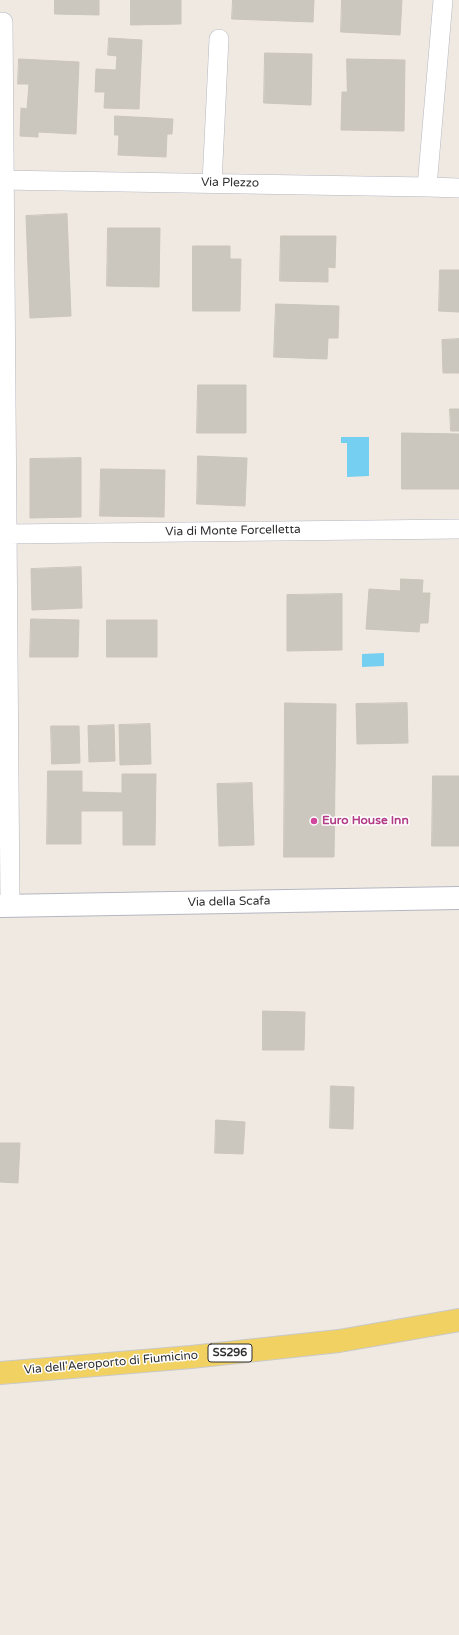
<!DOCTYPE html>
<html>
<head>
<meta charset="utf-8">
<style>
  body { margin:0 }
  canvas { display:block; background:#efe9e1 }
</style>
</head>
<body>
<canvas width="459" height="1635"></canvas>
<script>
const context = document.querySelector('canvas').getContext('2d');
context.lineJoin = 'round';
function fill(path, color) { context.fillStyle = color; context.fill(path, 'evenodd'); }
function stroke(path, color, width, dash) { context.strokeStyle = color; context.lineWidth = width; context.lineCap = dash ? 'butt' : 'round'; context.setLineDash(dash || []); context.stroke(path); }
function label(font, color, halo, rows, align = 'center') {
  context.font = font + ' "Varela Round",sans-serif'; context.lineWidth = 3; context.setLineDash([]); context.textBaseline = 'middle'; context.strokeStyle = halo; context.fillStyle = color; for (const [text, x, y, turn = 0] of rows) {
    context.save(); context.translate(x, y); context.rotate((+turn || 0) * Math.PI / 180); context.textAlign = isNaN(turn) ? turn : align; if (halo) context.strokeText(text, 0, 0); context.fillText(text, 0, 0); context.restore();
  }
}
fill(new Path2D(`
  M341 437H369V476L347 477V443H341Z
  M384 653V666L362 667V654Z`), '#75cff0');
const building = new Path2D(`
  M55 0H99V15L55 14Z
  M131 0H181V24L131 25Z
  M233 0H314L313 22 232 19Z
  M342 0H402L400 35 341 32Z
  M109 38 142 40 139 109 104 108 105 92H95L96 69 116 70 117 56 108 55Z
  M265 53 312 54 311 105 264 103Z
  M19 59 79 62 76 134 38 132V137L20 136 21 108 27 109 29 84H18Z
  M347 59 405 60 404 131 341 130 342 92H347Z
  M115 116 173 119 172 134H167L166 157 118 155 119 135H115Z
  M67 214 71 316 30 318 26 216Z
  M108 228H160L159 287 107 286Z
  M281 236H336L335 268 328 267V282L280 281Z
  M193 246H230V259H241L240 311H193Z
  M440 270H459V312L439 311Z
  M276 304 339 306 338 338H328L327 359 274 357Z
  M459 339V373H443L442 340Z
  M198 385H246V433H197Z
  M450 409H459V431H451Z
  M402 433 459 434V489H402Z
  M198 456 247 458 245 506 197 504Z
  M81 458V517L30 518V459Z
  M101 469 165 470 164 517 100 516Z
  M81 567 82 608 32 610 31 569Z
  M401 579 423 580 422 593H430L428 623H420L419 632 366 629 369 589 400 591Z
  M342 594V650L287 651V595Z
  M31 619 79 620 78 657H30Z
  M107 620H157V657H107Z
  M285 703 336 704 334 857H284Z
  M407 703 408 743 357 744 356 704Z
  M150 724 151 764 120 765 119 725Z
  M114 725 115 761 89 762 88 726Z
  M51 726H79L80 763 52 764Z
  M48 771H82V792L122 793V774H156L155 845H123V811H81V844H47Z
  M433 776H459V846H432Z
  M252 783 254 845 219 846 217 784Z
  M263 1011 305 1012 304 1050H263Z
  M331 1086 354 1087 353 1129 330 1128Z
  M216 1120 245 1122 243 1154 215 1153Z
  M0 1143H20L18 1183 0 1182Z`);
fill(building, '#cbc7bf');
stroke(building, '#cbc5ba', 1);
const street = new Path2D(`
  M3 22 10 905
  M0 180 427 187 459 188
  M212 183 219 39
  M427 187 443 0
  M7 534 459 529`);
const secondary = new Path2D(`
  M0 906 459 898`);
const primary = new Path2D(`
  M0 1373 191 1357 339 1341 459 1320`);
stroke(street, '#b4b7c1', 20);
stroke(secondary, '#b4b7c1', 24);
stroke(primary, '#c9c9c9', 24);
stroke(street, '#fff', 19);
stroke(secondary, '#fff', 22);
stroke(primary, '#f2d163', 22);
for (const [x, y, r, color] of [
  [314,821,4,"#d1479c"]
]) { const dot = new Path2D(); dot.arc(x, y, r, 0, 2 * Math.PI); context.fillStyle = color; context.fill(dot); stroke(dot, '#fff', 1.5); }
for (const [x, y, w] of [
  [230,1353,44]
]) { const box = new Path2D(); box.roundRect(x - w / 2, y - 9, w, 18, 3); context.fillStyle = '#fff'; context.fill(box); stroke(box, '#2e2e2e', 1); }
label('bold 11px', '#2e2e2e', null, [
  ["SS296",230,1353]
]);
label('12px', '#2e2e2e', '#fff', [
  ["Via Plezzo",230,183,1],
  ["Via di Monte Forcelletta",233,531,-1],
  ["Via della Scafa",229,902,-1],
  ["Via dell'Aeroporto di Fiumicino",111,1363,-5]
]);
label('bold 12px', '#b23c85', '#fff', [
  ["Euro House Inn",322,821]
], 'left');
</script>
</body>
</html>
